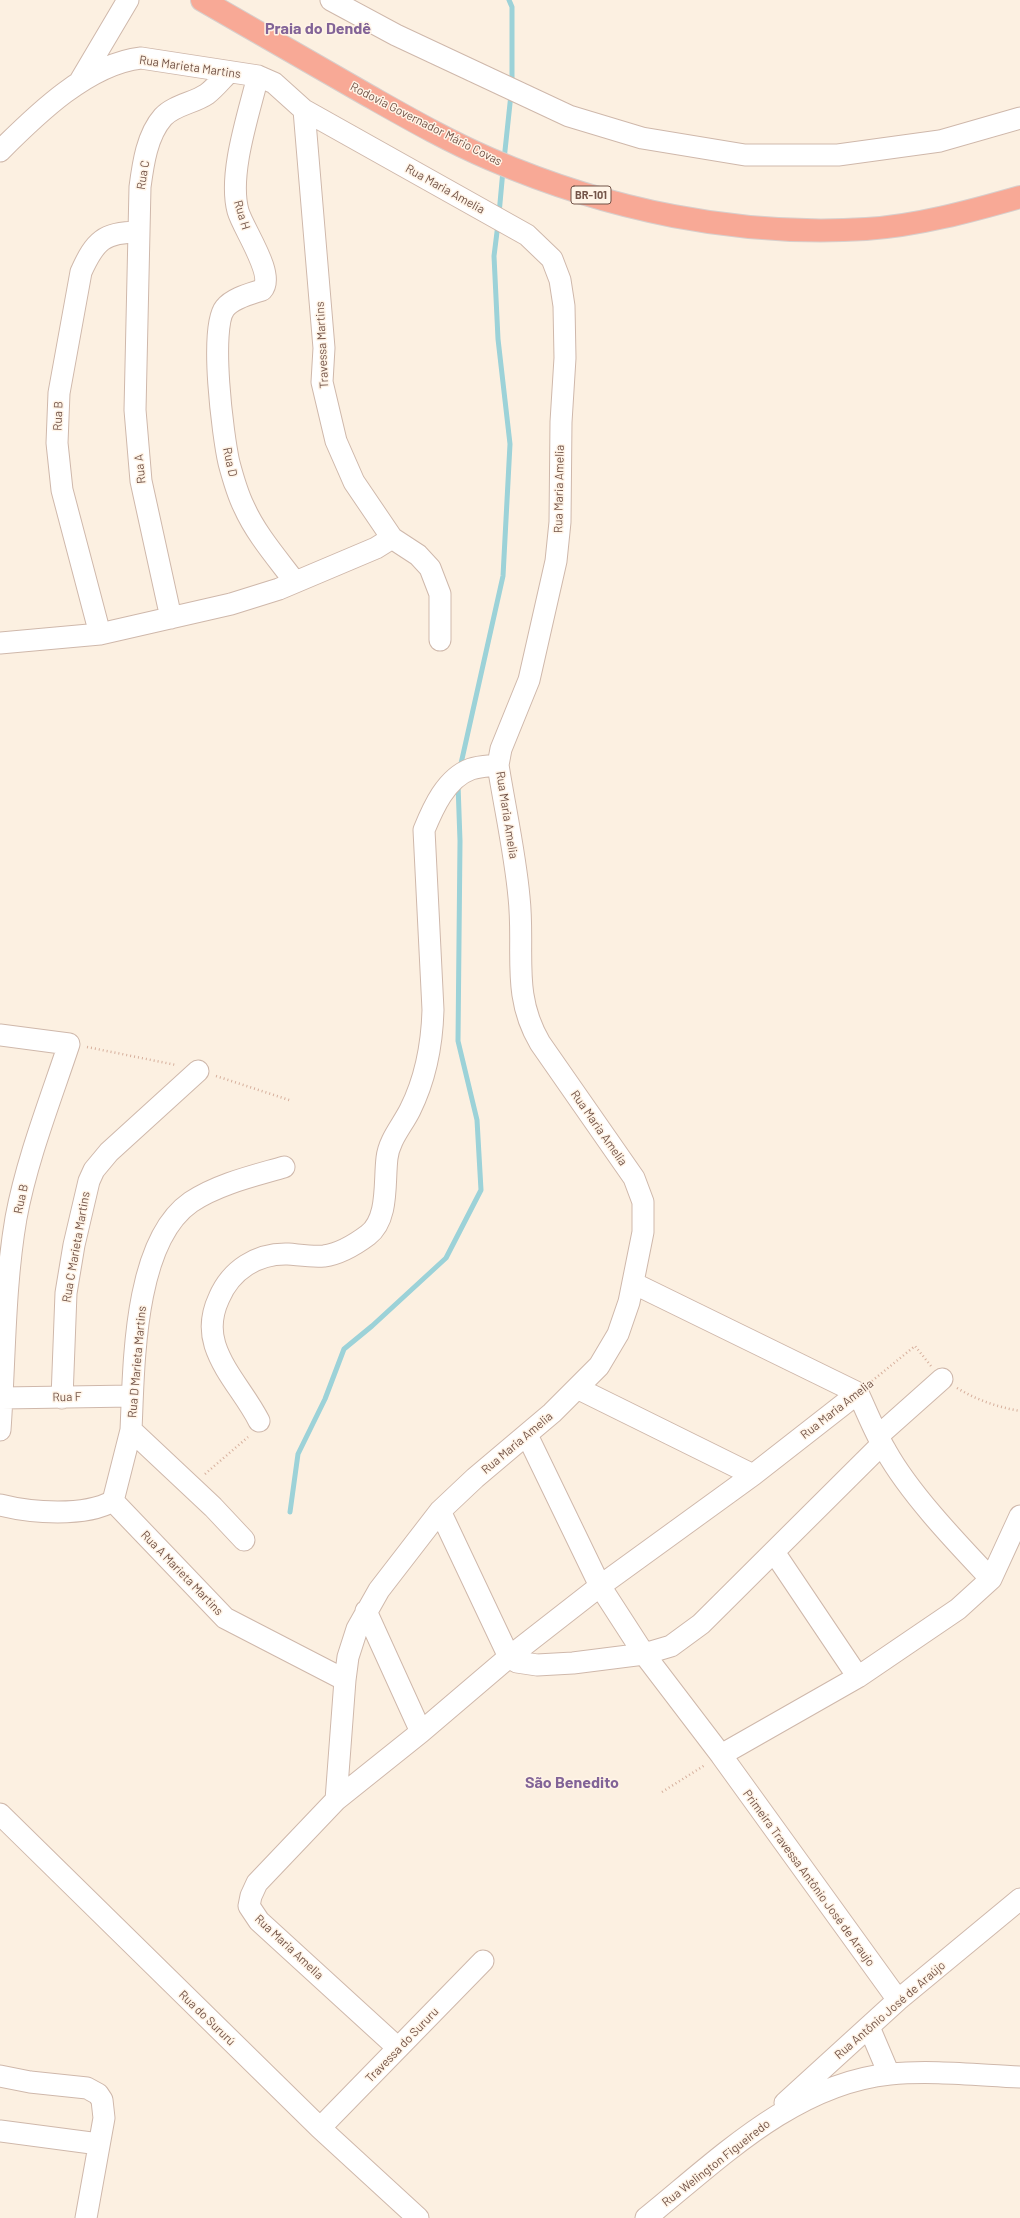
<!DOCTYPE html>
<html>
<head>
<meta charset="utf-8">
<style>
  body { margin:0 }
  canvas { display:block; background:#fcf0e1 }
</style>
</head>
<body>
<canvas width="1020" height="2218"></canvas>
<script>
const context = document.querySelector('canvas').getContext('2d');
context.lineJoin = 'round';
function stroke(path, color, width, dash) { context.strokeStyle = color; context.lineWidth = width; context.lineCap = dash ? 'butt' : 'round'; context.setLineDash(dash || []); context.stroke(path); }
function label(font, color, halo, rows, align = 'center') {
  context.font = font + ' Barlow,sans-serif'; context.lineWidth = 3; context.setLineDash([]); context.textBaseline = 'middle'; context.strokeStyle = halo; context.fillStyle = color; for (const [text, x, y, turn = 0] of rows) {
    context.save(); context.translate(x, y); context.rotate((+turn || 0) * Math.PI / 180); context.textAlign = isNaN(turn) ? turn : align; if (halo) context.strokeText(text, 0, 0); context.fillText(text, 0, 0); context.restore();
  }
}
stroke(new Path2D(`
  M509 0 512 7V84
  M504 160 511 94
  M499 214 503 170
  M460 768 503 576 510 444 498 339 494 256 498 224
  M290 1512 298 1454 325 1399 344 1349 372 1326 446 1258 481 1190 477 1120 458 1041 460 841 458 784`), '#9cd2d8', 5);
const minor = new Path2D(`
  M331 0 396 35 569 116 642 138 745 155H838L940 141 1020 118
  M258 76C249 113 228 174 238 211 243 229 276 275 262 290 250 294 233 298 225 308 209 327 223 437 229 463 233 478 237 493 244 507 256 534 277 558 295 582
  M80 81 128 0
  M304 110 324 348 322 382 336 441 354 482 392 538 418 555 430 568 440 594V640
  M0 151C37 114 88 64 141 58L258 76 274 83 304 110 527 235 552 259 560 280 564 306 565 358 561 422 560 522 556 561 529 680 501 749 498 765C505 809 515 853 519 897 525 951 511 994 540 1043L634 1178 643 1202V1232L629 1302 618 1334 599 1366 552 1413 475 1478 440 1511 379 1590 357 1629 348 1657 345 1680 336 1800
  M171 618 141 481 135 410 140 187C143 164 147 135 163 117 174 105 194 103 207 94 215 88 222 79 229 72
  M100 634 62 490 57 443 59 393 81 272C95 241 104 232 138 232
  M0 643 100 634 231 604 279 589 376 548 392 538
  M0 1035 69 1044C50 1101 27 1159 16 1218 4 1288 5 1360 0 1430
  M633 1283 858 1393
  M579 1389 753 1475
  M858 1393C867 1412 875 1433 886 1451 910 1494 957 1543 991 1579
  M2 1398 132 1396
  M62 1398 66 1293 74 1245 89 1181 94 1170 109 1152 198 1071
  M259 1421C246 1395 224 1373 215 1345 210 1329 212 1313 219 1298 231 1270 257 1253 288 1254 300 1255 312 1257 324 1256 339 1254 356 1244 368 1235 389 1219 384 1182 387 1158 389 1140 402 1126 410 1110 426 1078 432 1045 433 1010L424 830C433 808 446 778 471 769 479 766 490 766 498 765
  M131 1430 113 1501 225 1618 345 1680
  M527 1435 600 1586 644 1654 721 1755 898 2000
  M878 1436 942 1379
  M0 1505C31 1513 85 1517 113 1501
  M440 1511 509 1657 517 1662 537 1665 573 1663 644 1654 671 1646 701 1624 882 1444
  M244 1540 213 1507 131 1430C134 1367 133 1242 191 1202 218 1184 253 1176 284 1167
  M774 1552 858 1677
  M366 1611 421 1732
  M721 1755 858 1677 958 1609 991 1579 1020 1516
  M0 1814 320 2128 418 2218
  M869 2027 889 2074
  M398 2048 259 1921 249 1906 251 1896 257 1883 336 1800 421 1732 509 1657 600 1586 753 1475 858 1393
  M0 2076 30 2082 87 2088 98 2094 102 2100 104 2118 86 2218
  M785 2103 898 2000 1020 1899
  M320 2128 483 1961
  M0 2131 99 2144
  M646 2218C718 2160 793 2084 890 2074 932 2070 977 2075 1020 2077`);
const highway = new Path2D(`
  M202 0C257 32 313 64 369 96 408 118 448 141 490 159 608 210 737 237 866 229 916 226 971 211 1020 197`);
stroke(minor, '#cfb8ab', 23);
stroke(highway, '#d8cfcc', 24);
stroke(new Path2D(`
  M87 1047 176 1065
  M216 1076 292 1101
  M872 1381 915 1346 931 1366
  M957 1388C977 1400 997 1407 1020 1411
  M205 1474 248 1437
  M662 1792 705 1765`), '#d6af9c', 2.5, [1, 3]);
stroke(minor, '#fff', 21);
stroke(highway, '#f8a996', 22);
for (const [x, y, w] of [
  [591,195,40]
]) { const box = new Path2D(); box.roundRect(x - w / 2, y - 9, w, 18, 3); context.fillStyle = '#fff4e7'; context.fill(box); stroke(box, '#735448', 1); }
label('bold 11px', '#735448', null, [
  ["BR-101",591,195]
]);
label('12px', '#735448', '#fff4e7', [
  ["Rua Marieta Martins",190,67,8],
  ["Rodovia Governador Mário Covas",426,124,27],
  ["Rua C",143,175,-81],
  ["Rua Maria Amelia",445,189,29],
  ["Rua H",242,215,73],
  ["Travessa Martins",322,345,-93],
  ["Rua B",58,416,-88],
  ["Rua D",230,462,78],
  ["Rua A",140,469,-96],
  ["Rua Maria Amelia",559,489,-89],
  ["Rua Maria Amelia",507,815,81],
  ["Rua Maria Amelia",599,1128,55],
  ["Rua B",21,1199,-78],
  ["Rua C Marieta Martins",76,1247,-80],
  ["Rua D Marieta Martins",137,1362,-85],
  ["Rua F",67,1397,-1],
  ["Rua Maria Amelia",837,1409,-38],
  ["Rua Maria Amelia",517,1443,-40],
  ["Rua A Marieta Martins",182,1573,46],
  ["Primeira Travessa Antônio José de Araujo",809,1878,54],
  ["Rua Maria Amelia",289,1947,43],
  ["Rua Antônio José de Araújo",890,2010,-41],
  ["Rua do Sururú",207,2018,44],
  ["Travessa do Sururu",402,2045,-46],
  ["Rua Welington Figueiredo",716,2163,-38]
]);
label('bold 16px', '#826397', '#fff4e7', [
  ["Praia do Dendê",318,29],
  ["São Benedito",572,1783]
]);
</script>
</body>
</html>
